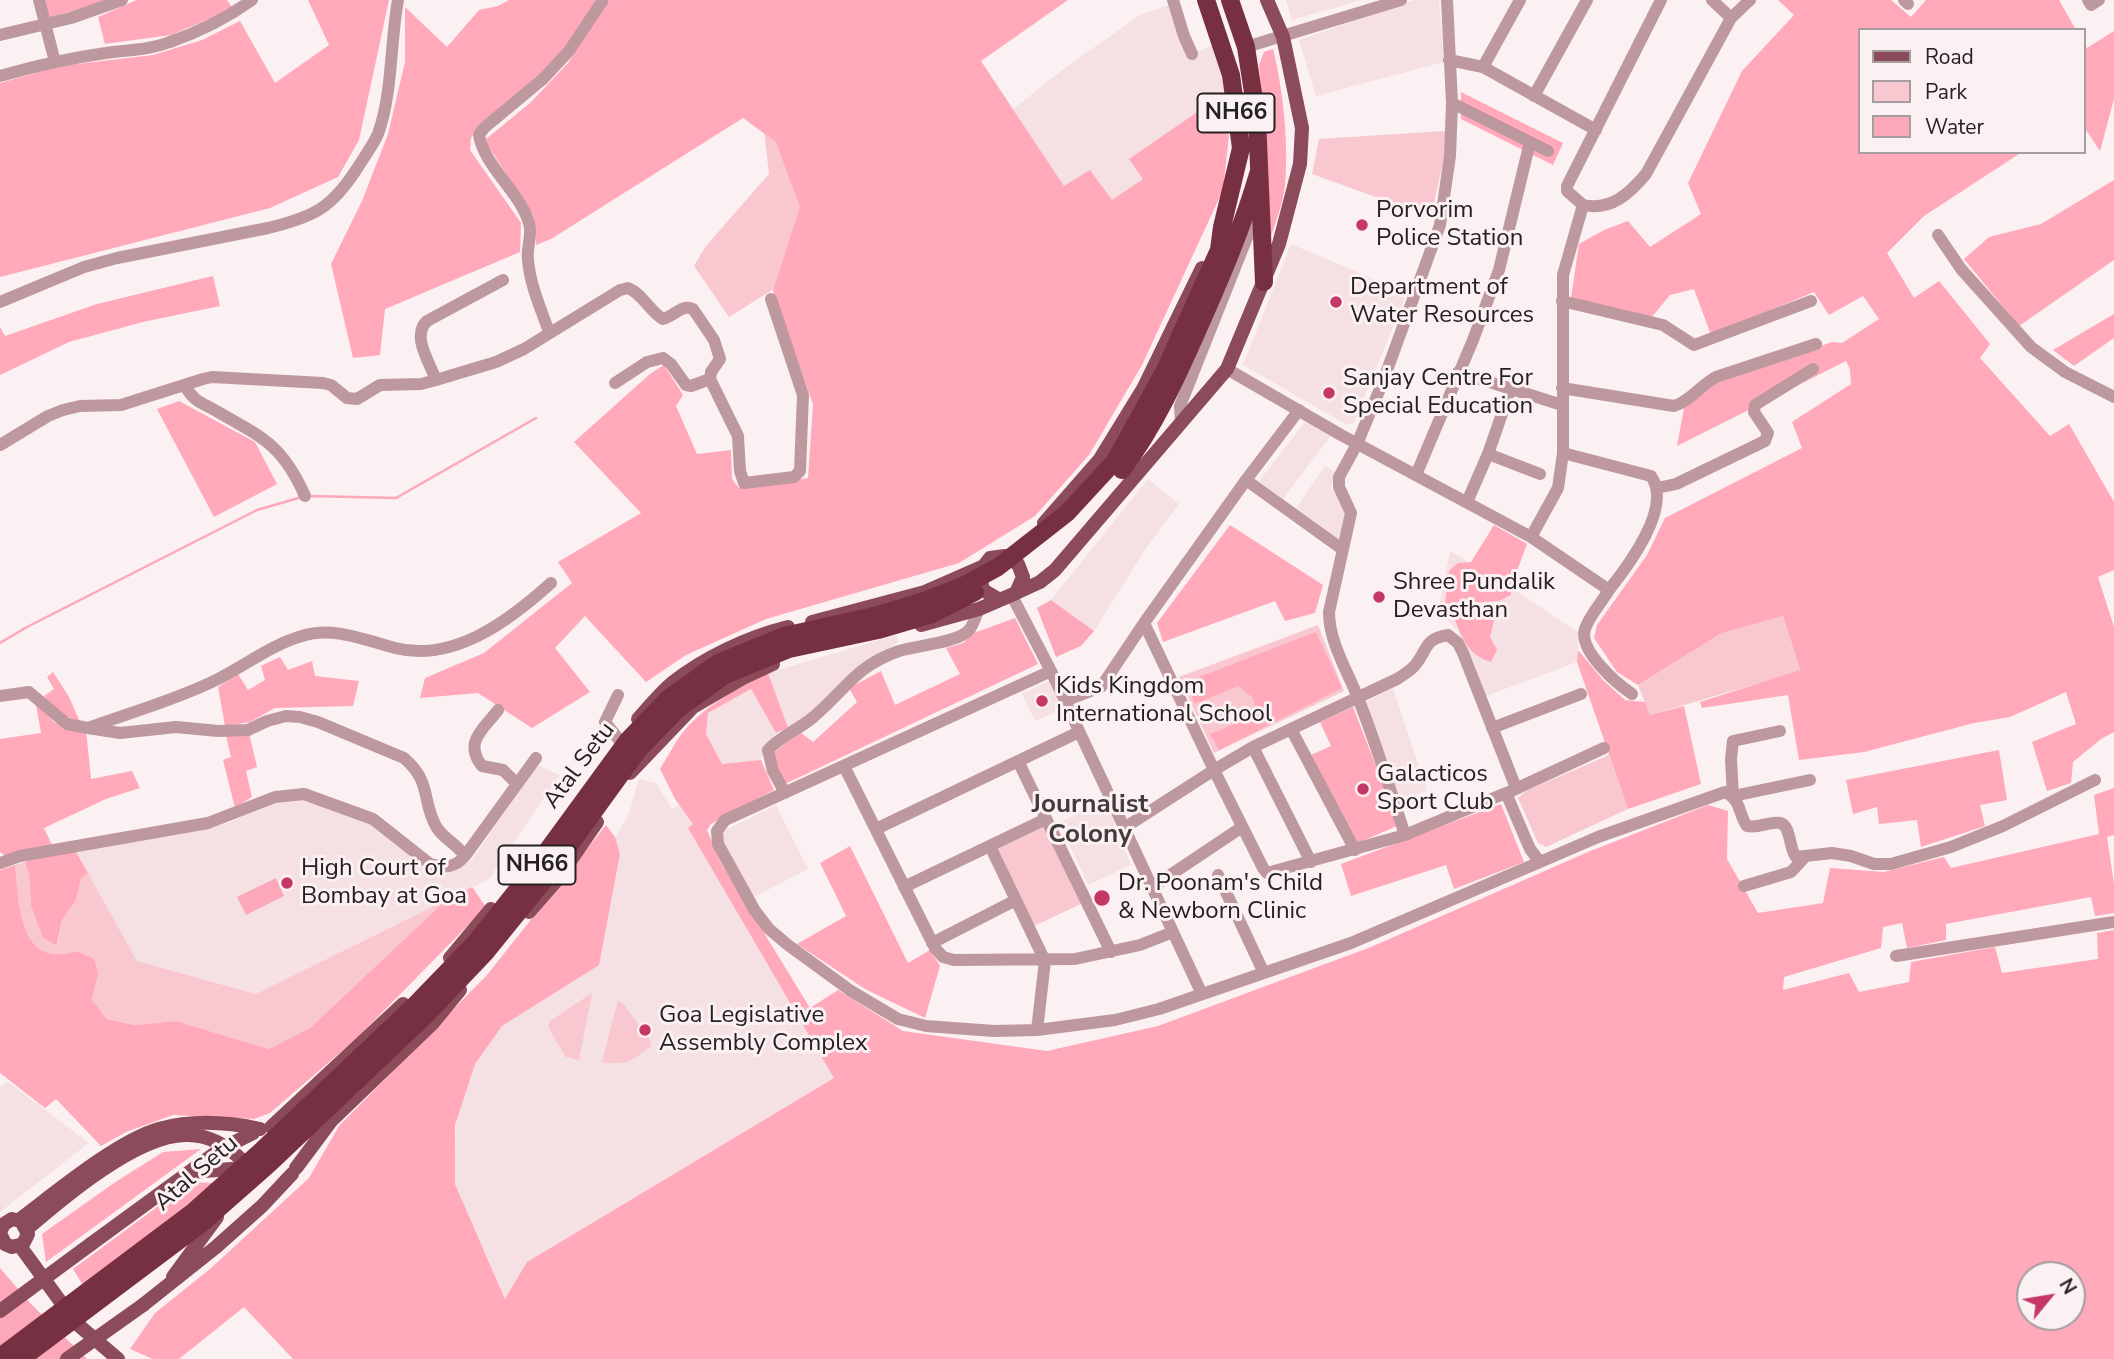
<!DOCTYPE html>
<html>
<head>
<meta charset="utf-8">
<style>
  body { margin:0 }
  #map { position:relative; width:2114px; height:1359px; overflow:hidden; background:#fbf0f2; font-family:"Nunito Sans",sans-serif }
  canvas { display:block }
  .legend { position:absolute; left:1858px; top:28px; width:228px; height:126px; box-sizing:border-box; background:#fbf0f2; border:2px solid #a59d9f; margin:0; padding:9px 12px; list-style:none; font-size:21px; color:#252122 }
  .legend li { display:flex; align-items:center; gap:14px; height:35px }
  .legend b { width:35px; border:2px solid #a59d9f }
  .north { position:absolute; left:2016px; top:1261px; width:70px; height:70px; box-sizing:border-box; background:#fbf0f2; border:2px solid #a59d9f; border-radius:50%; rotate:60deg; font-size:19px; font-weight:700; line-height:28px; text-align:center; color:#252122 }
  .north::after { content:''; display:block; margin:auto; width:24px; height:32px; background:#c53865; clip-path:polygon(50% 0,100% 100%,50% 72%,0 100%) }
</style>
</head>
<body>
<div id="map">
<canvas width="2114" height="1359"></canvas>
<ul class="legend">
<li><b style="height:9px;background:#8b4b5a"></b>Road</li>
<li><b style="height:19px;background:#f8c7d0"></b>Park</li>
<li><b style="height:19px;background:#fda8ba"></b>Water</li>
</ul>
<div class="north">N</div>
</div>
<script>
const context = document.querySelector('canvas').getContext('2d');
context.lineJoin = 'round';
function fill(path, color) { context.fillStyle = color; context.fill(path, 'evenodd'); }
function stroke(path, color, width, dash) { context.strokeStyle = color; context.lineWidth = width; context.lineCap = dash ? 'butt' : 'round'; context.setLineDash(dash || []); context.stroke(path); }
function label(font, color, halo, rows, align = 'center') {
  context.font = font + ' "Nunito Sans",sans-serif'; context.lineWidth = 6; context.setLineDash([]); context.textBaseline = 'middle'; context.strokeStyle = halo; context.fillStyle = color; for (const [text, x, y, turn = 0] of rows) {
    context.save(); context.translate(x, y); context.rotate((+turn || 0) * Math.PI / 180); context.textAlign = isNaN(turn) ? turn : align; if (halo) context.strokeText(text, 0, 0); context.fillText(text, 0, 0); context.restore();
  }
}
fill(new Path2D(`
  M1286 0H1361L1292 20Z
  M1414 0H1439L1444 62 1316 96 1299 40Z
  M1169 5 1189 55 1218 43 1232 107 1220 119 1206 106 1130 159 1144 179 1112 201 1064 186 1013 109 1065 68 1140 15Z
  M1291 244 1407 293 1354 422 1347 425 1243 365Z
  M1304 423 1313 425 1330 437 1283 499 1259 481Z
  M1325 466 1335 472 1331 488 1349 512 1339 540 1296 508Z
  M1148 479 1179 504 1145 550 1094 631 1051 600Z
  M1450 551 1511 587 1579 633 1577 662 1486 696 1473 660 1456 628 1444 617 1437 616Z
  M896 635 899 642 865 661 819 708 788 728 768 673Z
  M1049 681 1062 709 1035 721 1022 694Z
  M1393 688 1427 791 1397 801 1365 703Z
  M751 689 776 733 765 747 761 760 722 765 706 734 708 713Z
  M537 765 560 775 489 879 256 994 137 961 76 852 226 824 284 798 312 797 376 823 436 868 452 872 471 861Z
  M639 779 656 783 672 809 684 803 834 1078 527 1262 506 1300 455 1184 456 1069 611 846 629 813Z
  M1105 801 1131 865 1088 885 1059 822Z
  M776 805 808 869 752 898 722 843 721 832Z
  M7 1081 89 1143 0 1212V1087Z`), '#f5e1e4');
fill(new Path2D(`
  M763 121 838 215 777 287 729 317 694 266 706 246 769 174Z
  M1445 131V153L1431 217 1312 174 1319 139Z
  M1783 616 1800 671 1650 715 1638 685 1722 633Z
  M1318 625 1344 691 1214 753 1179 677Z
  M1609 755 1628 809 1546 847 1538 843 1518 798 1526 791Z
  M1044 827 1081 904 1034 926 998 849Z
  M25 862 29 875 31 906 43 938 58 944 62 920 76 900 81 879 88 873 137 961 256 994 446 900 310 1028 269 1049 176 1021 135 1025 107 1019 92 1000 98 974 76 951C19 970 19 903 15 865Z
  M592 993 579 1060 566 1057 548 1027 550 1021Z
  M618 1000 624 1005 651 1041V1046C632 1061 626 1066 602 1062Z`), '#f8c7d0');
fill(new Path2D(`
  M46 0H110L49 18 44 1Z
  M137 0H227L233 9 171 35 105 44 98 17Z
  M308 0H389L359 140 338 177 270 208 0 277V83L60 66 153 55 202 40 240 21 275 83 329 45Z
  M509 0H596L566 49 538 80 475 131 471 138 470 150 521 223 520 252 385 309 380 355 353 358 331 264 362 201 388 134 405 62V7L447 47 479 10 498 6Z
  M610 0H1068L981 61 1064 186 1090 170 1112 200 1143 179 1129 159 1206 106 1229 135 1223 190 1142 365 1089 455 1035 516 959 563 766 619 686 655 646 682 585 616 555 648 590 692 532 728 478 693 420 698 425 678 484 653 572 583 558 562 641 513 574 442 650 374 664 365 683 395 676 406 697 454 731 450 732 479 739 488 808 478 813 404 773 291 800 207 776 142 743 118 551 239 536 245V229L533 215 488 146 486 139 530 103 568 63Z
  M1778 0H1891L1911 17 1926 0H2059L2076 30H1860V152H2022L1924 216 1887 253 1914 298 1939 281 1990 344 1980 358 2050 436 2069 424 2114 502V570L2098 577 2114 627V732L2101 739 2073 762 2071 783 2047 791 2032 742 2076 724 2066 692 2010 717 1974 723 1864 752 1799 760 1788 695 1702 708 1700 702 1800 670 1783 616 1722 633 1638 685 1617 672 1594 638 1597 625 1647 555 1665 518 1802 448 1792 422 1851 384 1850 369 1846 361 1677 446 1684 408 1712 385 1832 342 1842 343 1879 319 1863 296 1829 315 1814 292 1711 335 1694 289 1670 295 1651 318 1571 298 1579 244 1604 230 1628 221 1650 247 1701 214 1688 183 1742 71 1794 15Z
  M2114 31V99L2100 151 2084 127V44L2087 48Z
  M1273 49C1283 89 1289 144 1285 185 1283 205 1274 225 1269 244L1265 242 1268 172 1259 65 1264 52Z
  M1461 92 1563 143 1553 165 1461 119Z
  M2114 180V260L2019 326 1964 259 1989 237 2041 224Z
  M213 276 220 306 143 322 69 342 0 375V327L5 336 97 304Z
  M2114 314V338L2074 366 2053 350Z
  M179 401 255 442 277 484 214 517 157 409Z
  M1230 525 1323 585 1315 613 1285 621 1275 601 1163 642 1157 623Z
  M1494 525 1527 544 1511 587V595L1499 601 1445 604 1449 571 1458 563 1471 562Z
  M1477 608 1488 611 1494 621 1490 637 1497 650 1491 662C1467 654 1464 641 1454 618Z
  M1015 618 1038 664 785 784 776 765 775 752 800 732 813 742 857 702 849 688 881 671 895 705 960 674 946 648 963 643 974 633Z
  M1316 632 1342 688 1219 750 1210 734 1257 715 1253 698 1238 686 1195 704 1186 682Z
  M1578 650 1603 680 1625 700 1645 702 1650 715 1684 706 1701 784 1628 809 1577 662Z
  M280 657 288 670 312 661 315 676 359 681 353 706 275 708 250 722 225 726 218 687 238 674 248 690 265 680 261 666Z
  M53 672 69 697 80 722 59 714 44 696 54 689 47 677Z
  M768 673 788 728 776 733 751 689 708 713 706 734 722 764 761 760 774 790 711 824 707 830 720 861 810 1008 838 990 903 1031 1047 1051 1158 1026 1371 947 1588 852 1708 805 1728 811 1727 859 1758 913 1823 903 1830 868 1884 872 1944 857 1951 868 2099 834 2094 795 2114 788V835L2107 837 2114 884V913L2095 916 2091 897 1946 924V940L1907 948 1902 923 1883 927 1881 948 1784 977 1783 990 1849 973 1859 992 1909 982 1911 962 1995 947 2002 973 2098 959 2097 933 2114 930V1359H293L244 1307 179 1359H153L130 1349 155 1313 210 1269 309 1178 339 1126 487 975 606 825 615 837 620 854 599 965 502 1026 475 1064 455 1125V1184L505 1299 527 1262 834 1078 688 828 693 824 675 799 660 769C667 758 673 746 680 736 702 707 736 689 768 673ZM2030 1275H2072V1317H2030Z
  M35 699C54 723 54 728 86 730L91 779 132 771 140 788 106 799 44 828 53 847 7 857 0 852V739L41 733Z
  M1353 707 1399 825 1358 843 1311 755 1331 746 1320 722Z
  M249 733 257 767 246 771 252 797 235 808 223 760 231 757 226 736Z
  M1999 750 2007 800 1980 805 1985 826 1921 847 1917 820 1879 824 1877 807 1853 814 1846 780Z
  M1501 804 1524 862 1454 889 1446 865 1351 896 1341 864Z
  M850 846 908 963 930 950 940 966 925 1018 865 989 797 944 846 916 820 863Z
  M58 852H76L88 873 81 879 76 900 62 920 57 945 43 938 31 906 29 875 25 862Z
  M15 865C19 903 19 970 76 951L94 959 98 974 92 1000 107 1019 135 1025 176 1021 269 1049 310 1028 446 900 472 887 486 907 357 1038 270 1113 254 1119 173 1115 126 1132 101 1146 56 1099 45 1108 0 1073V870Z
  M201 1149 46 1262 42 1234 114 1183 163 1152Z
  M191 1182 215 1183 84 1287 73 1269Z`), '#ffa9bb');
fill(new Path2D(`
  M1051 600 1094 631 1081 646 1056 657 1037 608Z
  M276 878 284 896 246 915 237 897Z
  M0 1268 31 1304 87 1359H0Z`), '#fda8ba');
stroke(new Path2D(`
  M309 496 396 498 536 418
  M0 643 27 627 257 510 302 497`), '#fda8ba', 2.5);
stroke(new Path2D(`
  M39 0 55 62
  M1173 0 1184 36 1192 54
  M1447 0 1452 103 1450 156 1440 225 1382 384 1357 444 1339 477V487L1351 513 1329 612C1329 642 1347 670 1358 698 1376 743 1390 789 1405 835L1506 793 1530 849 1540 862 1598 837 1725 792C1743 802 1737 812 1747 826 1758 829 1769 821 1780 823 1791 825 1789 849 1796 857L1832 853 1851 856 1874 864H1891L1951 847 2003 826 2095 780
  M1712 0 1731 18
  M1904 0 1908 4
  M2088 0 2091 5 2099 0
  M0 35 71 18 122 0
  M1246 47 1401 0
  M1449 60 1483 67 1596 130
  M1483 67 1520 0
  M0 76C35 66 70 58 106 53 128 50 149 50 170 42 199 32 227 18 252 0
  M1534 96 1587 0
  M1452 103 1548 151
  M1583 205 1567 191V186L1661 0
  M1938 235 1961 269 2031 347 2065 372 2114 397
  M1562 301 1663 325 1694 345 1811 301
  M0 302 84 267 117 258 268 228C314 217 332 208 358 167 365 156 373 145 378 134 393 91 390 44 398 0
  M549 332C541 309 530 285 528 260 526 247 533 236 529 223 520 192 484 166 479 135L484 128 543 79 569 51 603 0
  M1227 369 1341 435 1531 537 1609 590C1602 602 1589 616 1585 629 1578 650 1616 683 1632 694
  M1458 372 1562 405
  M436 380C430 363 411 336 427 321L503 280
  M615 383 647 362 663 358 671 364 686 385 691 386 710 379
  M185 386C196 404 202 402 218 412 264 438 283 446 305 496
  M1562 388 1674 406C1689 402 1701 385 1716 377L1816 344
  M1299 410 1246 480 1342 549
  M1181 422 1180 406 1248 235 1249 224 1247 214
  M0 445 48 416 63 410 80 406 121 405 203 379 212 377 323 383 331 385 347 398 357 399 380 385 421 384 436 380 496 362 524 349 620 290 628 288C643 294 649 311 663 319 675 316 681 304 693 309L714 340 720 359 711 372 710 379 738 436 740 471 744 483 794 477 800 471 803 395 771 299
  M1563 453 1651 476C1673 507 1628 566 1609 590
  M1488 454 1540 474
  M1416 475 1473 340 1499 270 1530 142
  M1657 488 1676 484 1765 441 1768 433 1754 412 1755 405 1813 369
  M1467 502 1488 454 1511 388
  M1531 537 1558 488 1563 453V275L1583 205C1611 211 1629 194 1646 174L1731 18 1750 0
  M1012 596 1051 671 1201 992
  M1051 671 725 820 717 831 718 844 755 911 769 929 788 945 851 991 898 1019 926 1026 994 1031 1037 1030 1115 1020 1159 1009 1351 943 1540 862
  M618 695 605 722 620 741
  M0 696 29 692 67 724 88 728 120 733 176 727 218 731 248 730 267 721 286 716 300 717 318 722 404 758C433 783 421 802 437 828 444 839 457 844 465 856
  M1065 701 1101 687 1144 623 1246 480
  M498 710C484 729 463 742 482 766L503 770 517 784
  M91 727C132 712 178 699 216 680 245 666 270 645 302 636 334 626 364 640 395 648 454 663 510 620 551 583
  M1492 728 1581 694
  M1291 729 1355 850
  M1780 731 1733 741 1731 759 1733 796 1810 780
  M1253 747 1397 679C1404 674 1411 671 1416 664 1428 649 1424 639 1448 635L1458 643 1463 653 1516 788
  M1018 761 1111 952
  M844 766 935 948 943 957 954 960 1075 959 1140 945 1173 932
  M1509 792 1604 748
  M785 793 773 771 768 750C780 737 797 730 811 719 845 691 855 666 899 651 918 645 959 643 970 629 974 623 976 615 979 609
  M1124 828 1214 770 1144 623
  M876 829 1079 732
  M990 846 1045 961 1037 1030
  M1311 862 1253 747 1214 770 1263 868 1267 873 1405 835
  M0 863 20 856 208 823 275 797 304 794 373 819 430 864C444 868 455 868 465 856L536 758
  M1218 875 1263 971
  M1744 886 1791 872 1804 858
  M904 887 1046 819
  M1151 888 1242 827
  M932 943 1016 900
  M1896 956 2114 922`), '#be989f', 12);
stroke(new Path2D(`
  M1044 523 1100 459 1143 389 1202 268
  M1016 593 1040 582 1055 570 1227 369 1279 244 1300 164 1302 128 1283 37 1267 0
  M812 622 925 592 982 567
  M921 625 979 609 1016 593 1023 577 1018 564 1005 556 990 558 979 572 983 590 998 599
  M638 719C649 707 659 694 672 683 705 657 748 637 788 627
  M630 773 693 707 743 678 773 664
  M529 912 557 880 597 822
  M450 958 491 909
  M271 1127 403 1004
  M296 1168 331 1121 432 1024 460 990
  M191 1172 244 1168
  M19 1220C55 1193 117 1141 159 1129 191 1120 228 1122 260 1129
  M27 1229C64 1197 136 1136 185 1135 209 1134 227 1146 243 1161
  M0 1232 4 1224 12 1219 21 1221 28 1234 23 1244 12 1247 5 1244 0 1233
  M91 1244 221 1149 253 1133
  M20 1246 76 1323 118 1359
  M173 1277 217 1217
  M143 1305 216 1247 262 1206 292 1174`), '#8b4b5a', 14);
stroke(new Path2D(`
  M1230 0 1246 47 1257 119 1264 282
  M1115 461 1165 370 1219 250 1222 227 1241 148 1231 75 1206 0
  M1122 470C1155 426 1177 377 1199 327 1222 275 1243 226 1259 171`), '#772f42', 18);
stroke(new Path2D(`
  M0 1311 91 1244
  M67 1359 143 1305`), '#8b4b5a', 14);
stroke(new Path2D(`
  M0 1357 193 1212 259 1153 415 1005 475 943 533 870 628 740 669 698 718 663 784 636 874 616 927 600 963 586 998 567 1067 513 1115 461
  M21 1359 202 1223 269 1164 426 1015 485 953 545 879 639 749 678 709 725 675 789 649 878 630 932 614 975 592`), '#772f42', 18);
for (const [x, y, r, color] of [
  [1362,225,7,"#c53865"],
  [1336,302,7,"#c53865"],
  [1329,393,7,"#c53865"],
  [1379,597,7,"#c53865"],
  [1042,701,7,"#c53865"],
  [1363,789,7,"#c53865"],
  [287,883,7,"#c53865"],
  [1102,898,9,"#c53865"],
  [645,1030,7,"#c53865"]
]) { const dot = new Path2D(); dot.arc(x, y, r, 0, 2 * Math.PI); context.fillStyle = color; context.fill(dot); stroke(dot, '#fbf0f2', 2.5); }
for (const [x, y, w] of [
  [1236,113,77],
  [537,865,77]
]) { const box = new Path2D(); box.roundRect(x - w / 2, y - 19.5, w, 39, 5); context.fillStyle = '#fbf0f2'; context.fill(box); stroke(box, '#252122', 2); }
label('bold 23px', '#252122', null, [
  ["NH66",1236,113],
  ["NH66",537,865]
]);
label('24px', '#252122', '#fbf0f2', [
  ["Porvorim",1376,211],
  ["Police Station",1376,239],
  ["Department of",1350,288],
  ["Water Resources",1350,316],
  ["Sanjay Centre For",1343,379],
  ["Special Education",1343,407],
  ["Shree Pundalik",1393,583],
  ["Devasthan",1393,611],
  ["Kids Kingdom",1056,687],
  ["International School",1056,715],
  ["Galacticos",1377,775],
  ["Sport Club",1377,803],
  ["High Court of",301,869],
  ["Bombay at Goa",301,897],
  ["Dr. Poonam's Child",1118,884],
  ["& Newborn Clinic",1118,912],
  ["Goa Legislative",659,1016],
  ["Assembly Complex",659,1044]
], 'left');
label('24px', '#252122', '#fbf0f2', [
  ["Atal Setu",580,766,-53],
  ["Atal Setu",197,1174,-41]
]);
label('bold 26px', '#423a3b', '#fbf0f2', [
  ["Journalist",1090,806],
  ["Colony",1090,836]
]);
</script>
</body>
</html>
